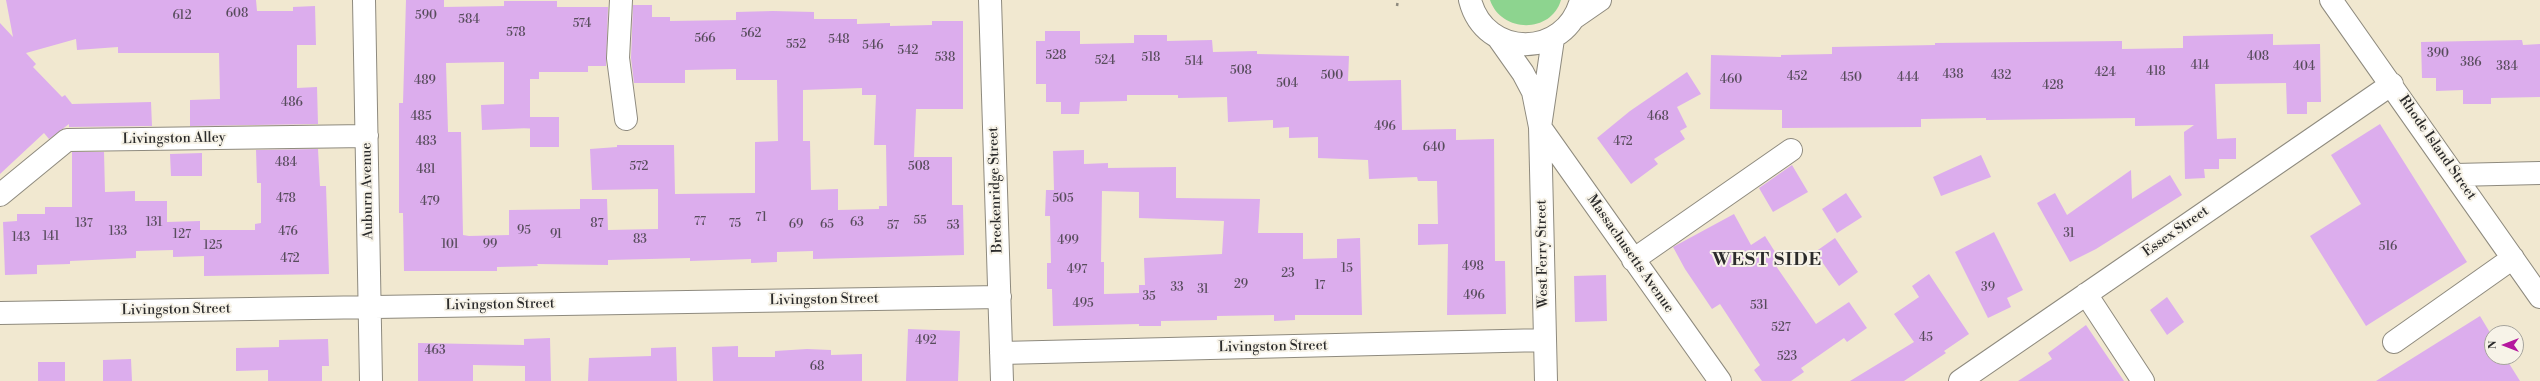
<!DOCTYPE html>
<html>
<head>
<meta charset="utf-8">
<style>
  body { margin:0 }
  #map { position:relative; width:2540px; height:381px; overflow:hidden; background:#f1e8d0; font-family:"Libre Bodoni",serif }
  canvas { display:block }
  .north { position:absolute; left:2484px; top:325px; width:40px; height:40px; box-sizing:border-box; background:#f7f3e8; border:1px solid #a5a39c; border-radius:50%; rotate:270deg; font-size:11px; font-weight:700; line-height:16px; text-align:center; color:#2b2b2b }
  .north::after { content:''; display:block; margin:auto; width:14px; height:18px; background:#b5179e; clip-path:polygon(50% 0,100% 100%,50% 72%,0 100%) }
</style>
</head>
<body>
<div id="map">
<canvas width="2540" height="381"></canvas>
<div class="north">N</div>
</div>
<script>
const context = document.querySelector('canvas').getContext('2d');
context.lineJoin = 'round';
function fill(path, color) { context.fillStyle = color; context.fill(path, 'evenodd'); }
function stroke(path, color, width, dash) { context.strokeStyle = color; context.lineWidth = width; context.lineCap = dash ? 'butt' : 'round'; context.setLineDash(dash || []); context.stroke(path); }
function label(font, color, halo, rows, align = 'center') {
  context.font = font + ' "Libre Bodoni",serif'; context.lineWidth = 4; context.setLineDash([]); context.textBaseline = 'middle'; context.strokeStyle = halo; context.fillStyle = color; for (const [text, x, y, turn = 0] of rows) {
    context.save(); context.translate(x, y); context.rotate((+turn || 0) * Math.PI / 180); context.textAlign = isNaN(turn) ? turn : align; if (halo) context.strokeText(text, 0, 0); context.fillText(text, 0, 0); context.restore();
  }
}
fill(new Path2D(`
  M1490 0H1561C1551 34 1501 33 1490 0Z`), '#8dd48f');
fill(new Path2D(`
  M6 0H256L257 11H293V7L315 6 316 45H297V88L317 87 318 124 190 126V100L220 99 219 53H118V47L77 50 76 39 26 53 36 64 33 67 62 97 65 95 72 104 151 102 152 126 69 127V124L49 139 44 133 0 174V23L13 37Z
  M406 0H444V7L504 6V1H557V7H608L606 66H588V72H539V79H530V128L482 130 481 105 504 104V62L446 63 448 132H461L463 235 469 236 509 235V210L580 209V199H607L608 230 658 229V189L592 190 590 149 617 147V145H674L675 194 755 193V142L778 141 777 80H736V69L685 70V83H634L631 58 633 5H652V17H670V21L736 20V12L773 11 814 12V19H857V24L890 23V26L932 25V21H963V109H916L914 157H952V205H963L964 255 813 259V251L777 252V262L751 263V259L690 261V258L608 260V265L537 264 538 266 497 267V271H404L403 213H399V103H403ZM862 88V95H876L874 145H886L887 206H879V209L838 210V189L811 190 810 141H803V90Z
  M1045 31H1080V44L1134 43V35H1167V41L1212 40 1213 52 1257 51V54L1349 56 1348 81 1401 80 1402 130 1456 129V140L1494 139 1495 261H1505L1506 314 1447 315 1448 244 1418 245V224H1438L1437 181H1418L1417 177 1369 179 1368 160 1318 158V137L1289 138V127L1273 128V120L1228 122 1227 97 1178 98V95H1127V101L1080 102 1079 114H1061V102H1046V84H1036V41H1045Z
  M2273 34V45L2320 44 2321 102H2307V114H2287L2286 83 2215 84 2217 139 2236 138V159H2219V169H2204L2205 178 2185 179 2184 132 2194 125 2135 126V118L1986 120V118L1921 119V127L1782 128V110L1710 109 1711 55 1781 57V55L1832 54V47L1935 45V43L2122 41V49L2183 48V36Z
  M2522 40 2523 45 2540 44V97L2491 98V104H2463V90L2436 91V78H2422L2421 42Z
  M1687 72 1701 94 1677 107 1687 127 1680 131 1685 139 1654 159 1658 164 1631 184 1597 138 1630 111Z
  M530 117H559V147H530Z
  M2380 124 2467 262 2366 326 2310 236 2361 204 2331 155Z
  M318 149 320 186H326L329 274 204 276V256L173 257V250L136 251V258L70 261V264L37 265V274L5 275 3 222 17 221V214H45V207H72V152H104L105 192 135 191V201H167V222L200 221V230H255V224L261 223V183H257L256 150Z
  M1084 150V164L1108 163V168L1176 167V198L1260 199 1258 233H1303V259L1337 258V239L1360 238 1362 315H1295V320L1274 321V315L1217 316V320L1161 321V326H1139V324L1053 326 1052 289H1047V263H1051L1050 216H1045L1046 190H1054L1053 151ZM1102 191 1139 192V218L1224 221 1222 254 1144 258 1145 285H1139V293L1104 294V262H1101Z
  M202 153V176H171L170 154Z
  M1981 155 1991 177 1941 196 1933 177Z
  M1792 165 1808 192 1773 212 1759 188Z
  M2131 170 2132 199 2170 175 2182 195 2096 249 2070 262 2037 203 2055 193 2067 215Z
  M1846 193 1862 217 1837 233 1822 209Z
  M1734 214 1751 245 1765 236 1782 263 1776 266 1816 324 1849 302 1867 328 1847 342 1844 338 1801 368 1804 372 1791 381H1762L1754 370 1760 365 1720 304 1712 309 1685 269 1673 247Z
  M1994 232 2023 290 2007 298 2011 307 1988 318 1955 252Z
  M1835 238 1858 272 1839 286 1815 252Z
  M1929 274 1969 334 1944 351 1946 353 1904 381H1850L1914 342 1894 314 1919 297 1912 286Z
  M1606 275 1607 321 1575 322 1574 276Z
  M2167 297 2184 322 2167 335 2150 310Z
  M2480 316 2492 336V357H2505L2520 381H2376Z
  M2086 325 2124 381H2018L2052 359 2048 353Z
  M908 329 960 331 958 381H906Z
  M550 338 551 381H525V366L473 365V381H418V343L524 345V339Z
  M328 339 329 366H322V381H268V370L236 371V348L279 347V340Z
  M738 346V357H775V351L807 349 831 350V355L862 354V381H713L712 347Z
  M676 347 677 381H588L589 358 651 356V348Z
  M131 359 132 381H103V360Z
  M38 362H65V381H38Z`), '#dcaded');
const minor = new Path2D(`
  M364 0 371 381
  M621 0 618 58 626 119
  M990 0 1002 381
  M1470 0C1485 59 1566 59 1581 0
  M2331 0 2540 297
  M1574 18 1600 0
  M1499 39 1523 73 1533 92 1540 127 1720 381
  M2455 175 2540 173
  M0 195 67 140 367 136
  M1633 260 1791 150
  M2086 294 2143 381
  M0 313 1000 297
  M2394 342 2513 258
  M1001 353 1545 340
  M1546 381 1540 127 1553 39
  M1960 381 2392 84`);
stroke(minor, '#8e8a7e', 24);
stroke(new Path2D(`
  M1397 6 1398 0`), '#8e8a7e', 2.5, [3, 3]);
stroke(minor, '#fff', 22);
label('12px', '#574c5c', null, [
  ["608",237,14],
  ["612",182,16],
  ["590",426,16],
  ["584",469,20],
  ["574",582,24],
  ["578",516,33],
  ["562",751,34],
  ["566",705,39],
  ["548",839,40],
  ["552",796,45],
  ["546",873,46],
  ["542",908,51],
  ["390",2438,54],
  ["528",1056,56],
  ["408",2258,57],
  ["538",945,58],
  ["518",1151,58],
  ["524",1105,61],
  ["514",1194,62],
  ["386",2471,63],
  ["414",2200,66],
  ["404",2304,67],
  ["384",2507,67],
  ["508",1241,71],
  ["418",2156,72],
  ["424",2105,73],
  ["438",1953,75],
  ["500",1332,76],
  ["432",2001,76],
  ["452",1797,77],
  ["450",1851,78],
  ["444",1908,78],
  ["460",1731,80],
  ["489",425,81],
  ["504",1287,84],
  ["428",2053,86],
  ["486",292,103],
  ["485",421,117],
  ["468",1658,117],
  ["496",1385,127],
  ["483",426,142],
  ["472",1623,142],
  ["640",1434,148],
  ["484",286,163],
  ["572",639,167],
  ["508",919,167],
  ["481",426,170],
  ["478",286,199],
  ["505",1063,199],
  ["479",430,202],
  ["71",761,218],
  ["55",920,221],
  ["77",700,222],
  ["131",154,223],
  ["63",857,223],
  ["137",84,224],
  ["87",597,224],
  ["75",735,224],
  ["69",796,225],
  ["65",827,225],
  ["57",893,226],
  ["53",953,226],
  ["95",524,231],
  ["133",118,232],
  ["476",288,232],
  ["31",2069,234],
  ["127",182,235],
  ["91",556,235],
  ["141",51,237],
  ["143",21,238],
  ["83",640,240],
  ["499",1068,241],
  ["101",450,245],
  ["99",490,245],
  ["125",213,246],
  ["516",2388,247],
  ["472",290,259],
  ["498",1473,267],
  ["15",1347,269],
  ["497",1077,270],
  ["23",1288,274],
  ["29",1241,285],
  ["17",1320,286],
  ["33",1177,288],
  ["39",1988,288],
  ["31",1203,290],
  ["496",1474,296],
  ["35",1149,297],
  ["495",1083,304],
  ["531",1759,306],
  ["527",1781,328],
  ["45",1926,338],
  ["492",926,341],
  ["463",435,351],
  ["523",1787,357],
  ["68",817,367]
]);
label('14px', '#2b2b2b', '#f7f3e8', [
  ["Livingston Alley",174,139,-1],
  ["Rhode Island Street",2437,148,55],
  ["Breckenridge Street",996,190,-92],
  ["Auburn Avenue",368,191,-91],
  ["Essex Street",2176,232,-35],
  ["West Ferry Street",1543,254,-91],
  ["Massachusetts Avenue",1630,254,55],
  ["Livingston Street",824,300,-1],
  ["Livingston Street",500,305,-1],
  ["Livingston Street",176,310,-1],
  ["Livingston Street",1273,347,-1]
]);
context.letterSpacing = '1px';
label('bold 18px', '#2b2b2b', '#f7f3e8', [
  ["WEST SIDE",1767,261]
]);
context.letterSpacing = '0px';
</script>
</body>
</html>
